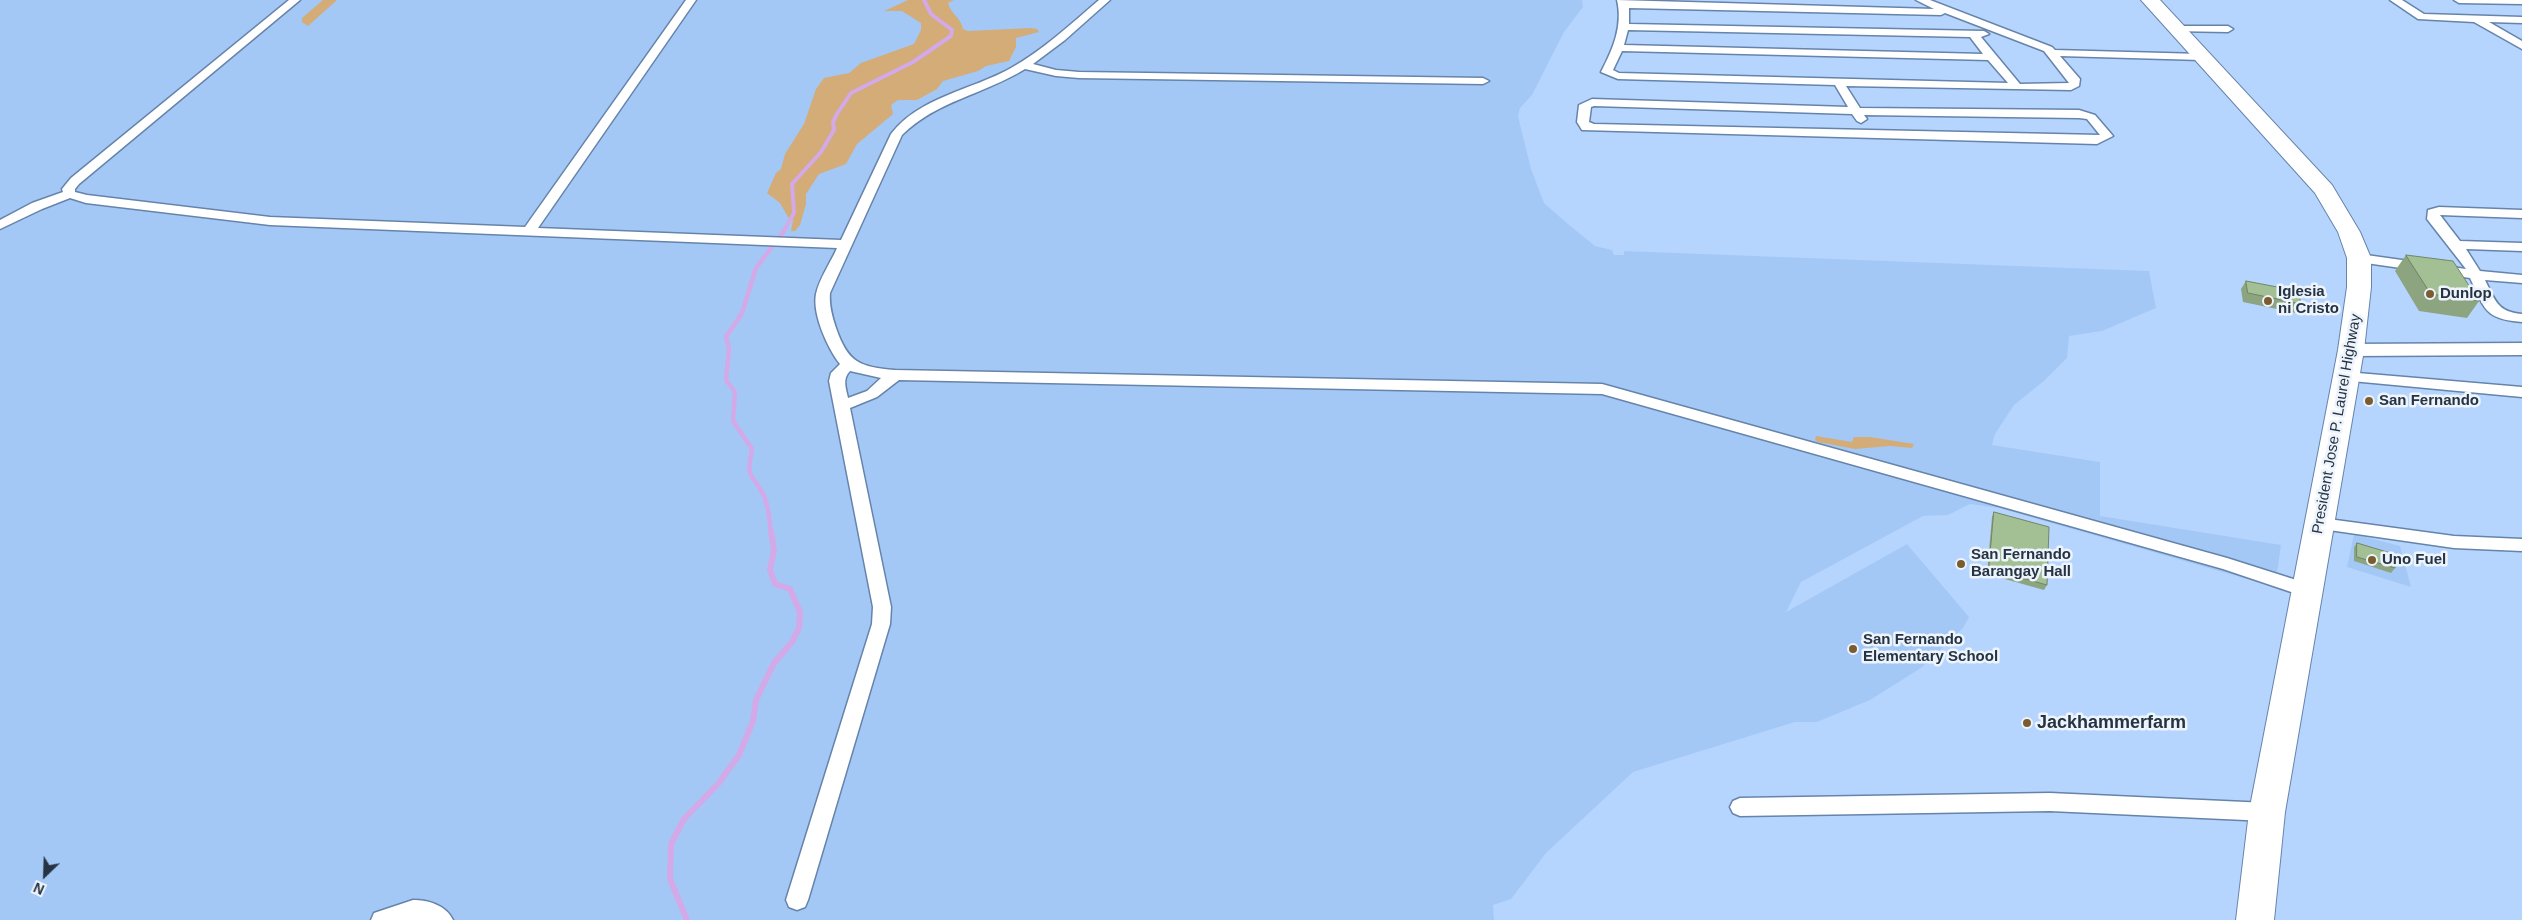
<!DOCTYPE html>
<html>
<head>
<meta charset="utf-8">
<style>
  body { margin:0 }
  #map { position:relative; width:2522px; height:920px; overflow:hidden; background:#b5d5fe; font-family:Arial,sans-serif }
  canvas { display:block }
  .north { position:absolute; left:20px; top:850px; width:50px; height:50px; -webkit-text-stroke:4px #edf4fc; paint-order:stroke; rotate:204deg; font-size:14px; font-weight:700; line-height:20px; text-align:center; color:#263343 }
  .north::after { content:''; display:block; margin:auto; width:18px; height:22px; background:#263343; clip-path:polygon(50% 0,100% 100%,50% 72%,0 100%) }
</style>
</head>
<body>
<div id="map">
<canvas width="2522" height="920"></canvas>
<div class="north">N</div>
</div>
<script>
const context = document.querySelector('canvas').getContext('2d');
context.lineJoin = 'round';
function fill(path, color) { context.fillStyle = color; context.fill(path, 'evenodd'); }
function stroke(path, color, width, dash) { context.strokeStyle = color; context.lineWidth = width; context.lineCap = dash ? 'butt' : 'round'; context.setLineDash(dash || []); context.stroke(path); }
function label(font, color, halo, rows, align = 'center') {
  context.font = font + ' Arial,sans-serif'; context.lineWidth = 5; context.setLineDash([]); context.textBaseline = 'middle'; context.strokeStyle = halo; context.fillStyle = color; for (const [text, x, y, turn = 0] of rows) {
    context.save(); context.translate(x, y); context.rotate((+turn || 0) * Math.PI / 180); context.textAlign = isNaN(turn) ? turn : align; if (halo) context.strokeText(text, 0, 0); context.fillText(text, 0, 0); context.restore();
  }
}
fill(new Path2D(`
  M0 0H1582L1583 7 1564 32 1532 95 1520 108 1518 116 1531 169 1544 203 1568 224 1595 246 1612 250 1614 255H1624V251L2149 271 2156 308 2102 331 2069 336 2067 358 2044 381 2014 405 1995 434 1992 445 2100 462V516L2281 545 2275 587 1999 508 1970 504 1948 515 1923 516 1801 582 1786 612 1907 544 1969 617 1963 628 1921 668 1870 700 1817 722H1795L1633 772 1546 853 1511 899 1493 905 1494 920H0Z
  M2354 534 2400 546 2411 587 2347 567Z`), '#a4c8f6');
fill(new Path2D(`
  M323 0H337L308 26 302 22V18Z
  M908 0H954L948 3C951 14 961 18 963 29L968 31 1031 28 1037 29 1039 32 1016 38V47L1009 61 986 66 978 71 943 81 937 89 917 100H898L891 105 893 114 857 144 846 164 819 174 806 194V204L800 225 795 231H791L793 220 788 217 780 203 767 193 776 173 781 169 785 154 804 124 816 89 824 78 849 73 861 63 914 44 921 30V23L902 11H884Z
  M1816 436 1852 442 1854 437H1870L1914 444 1912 448 1890 446 1855 449 1818 442 1815 440Z`), '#d3ac77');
stroke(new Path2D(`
  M783 232 794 213 792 184 821 152 834 130 833 122 837 114 851 93 913 62 951 36 952 30 931 14 924 0`), '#d3a9e8', 4);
stroke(new Path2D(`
  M771 532C769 521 769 507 764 496 753 472 745 483 752 449L733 421 735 392 726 380 729 349 726 337 742 313 756 268 784 231`), '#d3a9e8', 4.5);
stroke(new Path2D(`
  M687 920 670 879 671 844 684 819 718 784 739 755 753 721 756 700 774 663 792 642 799 628 800 612 790 589 775 584 770 570 774 550 771 531`), '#d3a9e8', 6);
const minor = new Path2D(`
  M289 0H300L79 184 75 189V192L87 195 270 217 525 227 686 0H696L538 228 841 240 891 134C919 97 972 90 1011 68 1043 50 1071 24 1099 0H1110L1065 40 1033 64 1056 70 1079 72 1483 78 1489 81 1483 84 1079 78 1056 76 1025 69C985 94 936 101 902 135L830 293C829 305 832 316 836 328 848 363 860 367 895 370L1602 384 2227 558 2312 585 2315 590 2312 595 2306 597 2223 569 1602 394 899 380 877 397 850 408 891 607 890 624 808 900 805 907 797 910 789 907 786 900 872 624 873 607 829 381 831 373 840 364C828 349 812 314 816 294 819 279 831 262 837 248L270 225 86 203 70 198 42 209 0 229V220L32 203 63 192 62 189 71 178ZM850 371 881 378 867 391 848 398C846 388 842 379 850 371Z
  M1617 0 1934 9 1916 0H1930L2052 47 2055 50 2201 54 2206 57 2201 60 2060 56 2080 79 2079 86 2071 90 1846 86 1860 108 2079 110 2095 115 2113 136 2097 144 1582 130 1577 122 1579 105 1592 99 1848 107 1835 85 1618 79 1601 72C1613 49 1623 26 1617 0ZM1629 8 1941 15 1945 13 2044 51 2069 83 2020 84 1981 37 1989 34 1984 31 1629 24ZM1628 30 1970 37 1983 54 1624 45ZM1622 51 1988 60 2008 83 1619 73 1613 70ZM1594 106 1852 114 1857 121 1861 123 1867 119 1864 115 2079 118 2087 119 2100 135 1594 124 1589 122 1591 107Z
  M2390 0H2402L2424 14 2522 17V23L2489 22 2522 41V49L2474 22 2418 19Z
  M2454 0H2522V4L2459 3Z
  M2175 26H2228L2233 29 2228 32 2171 31V27Z
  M2439 207 2522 210V218L2440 215 2460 241 2522 243V251L2466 249 2480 271 2522 275V283L2485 280C2495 300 2497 312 2522 314V322C2483 319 2485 308 2470 278L2359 262 2352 258 2359 254 2466 269 2427 219 2428 210Z
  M2346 372 2522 387V397L2341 380 2338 377Z
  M2321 518 2454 536 2522 539V551L2454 548 2315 528 2312 524 2315 520Z
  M2050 793 2267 803 2274 806 2277 812 2274 818 2267 821 2050 811 1740 816 1733 813 1730 807 1733 801 1740 798Z
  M413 900C428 900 446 905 453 920H371L374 913Z`);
const tertiary = new Path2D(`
  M2522 343V355L2351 356 2344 354 2341 350 2344 346 2351 344Z`);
const trunk = new Path2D(`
  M2141 0H2160L2332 185 2360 232 2371 258V287L2364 350 2285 812 2274 920H2236L2249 812 2338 350 2347 287V258L2338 232 2315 193Z`);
stroke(minor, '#6684aa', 3);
stroke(tertiary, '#6684aa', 3);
stroke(trunk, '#6684aa', 2);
fill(minor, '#fff');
fill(tertiary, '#fff');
fill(trunk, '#fff');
fill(new Path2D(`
  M2406 255 2479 301 2467 318 2419 311 2395 271Z
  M2246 281 2301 304 2296 313 2243 302 2241 289Z
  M1994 512 2047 585 2044 590 1987 574 1992 517Z
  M2357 543 2395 568 2391 573 2354 561V547Z`), '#8ca47f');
const building = new Path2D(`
  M2406 255 2453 261 2479 301 2431 294Z
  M2246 281 2298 291 2301 304 2248 293Z
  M1994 512 2049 527 2047 585 1989 569Z
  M2357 543 2394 554 2395 568 2357 557Z`);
fill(building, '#a3bf94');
stroke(building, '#728668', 1);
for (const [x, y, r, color] of [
  [2430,294,5,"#7a5c30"],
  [2268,301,5,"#7a5c30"],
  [2369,401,5,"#7a5c30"],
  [2372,560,5,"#7a5c30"],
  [1961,564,5,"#7a5c30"],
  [1853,649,5,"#7a5c30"],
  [2027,723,5,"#7a5c30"]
]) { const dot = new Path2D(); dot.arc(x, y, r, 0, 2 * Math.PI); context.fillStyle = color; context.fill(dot); stroke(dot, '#edf4fc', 2); }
label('bold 15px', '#263343', '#edf4fc', [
  ["Iglesia",2278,292],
  ["ni Cristo",2278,309],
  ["Dunlop",2440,294],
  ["San Fernando",2379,401],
  ["San Fernando",1971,555],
  ["Barangay Hall",1971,572],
  ["Uno Fuel",2382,560],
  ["San Fernando",1863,640],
  ["Elementary School",1863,657]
], 'left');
label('15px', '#263343', '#edf4fc', [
  ["President Jose P. Laurel Highway",2337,424,-80]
]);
label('bold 18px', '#263343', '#edf4fc', [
  ["Jackhammerfarm",2037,723]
], 'left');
</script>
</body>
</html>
